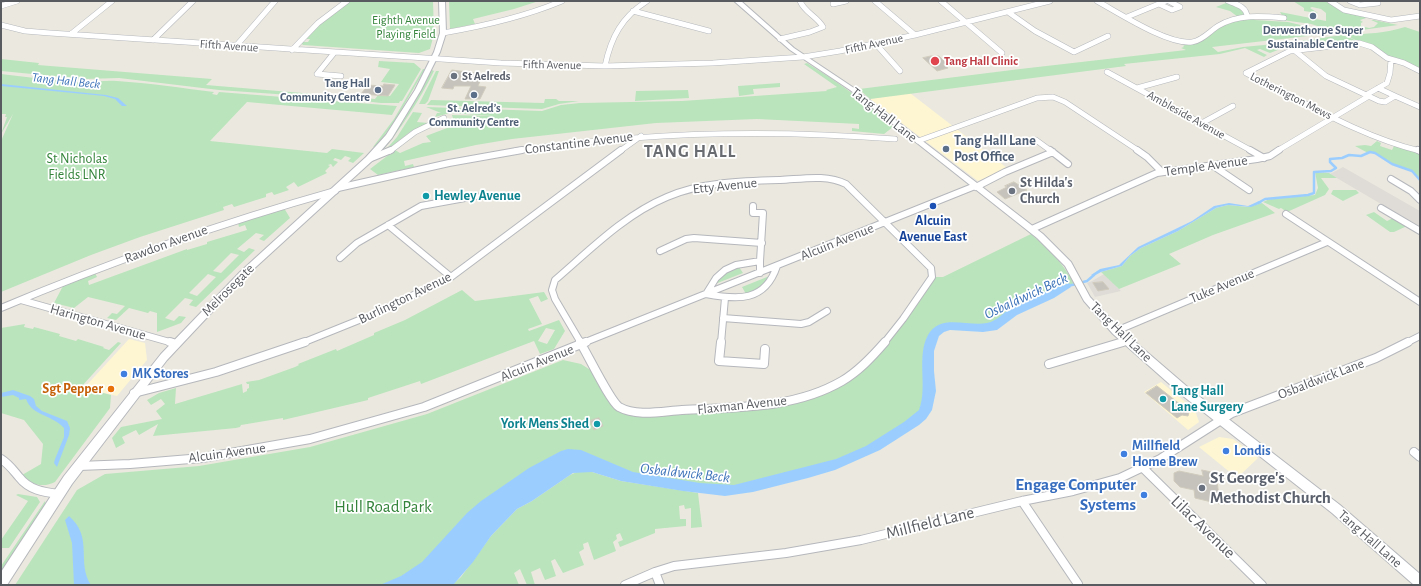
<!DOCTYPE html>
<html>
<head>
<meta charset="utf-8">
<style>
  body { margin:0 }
  #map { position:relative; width:1421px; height:586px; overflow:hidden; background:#ebe9df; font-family:"Alegreya Sans",sans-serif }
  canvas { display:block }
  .frame { position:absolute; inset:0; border:2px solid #585b60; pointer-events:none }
</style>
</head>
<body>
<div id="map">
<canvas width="1421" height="586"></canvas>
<div class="frame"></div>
</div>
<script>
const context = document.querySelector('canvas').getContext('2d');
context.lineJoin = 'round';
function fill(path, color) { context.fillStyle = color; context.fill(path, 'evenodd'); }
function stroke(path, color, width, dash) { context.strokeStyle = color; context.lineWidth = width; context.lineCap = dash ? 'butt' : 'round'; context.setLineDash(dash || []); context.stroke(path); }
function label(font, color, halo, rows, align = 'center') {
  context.font = font + ' "Alegreya Sans",sans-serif'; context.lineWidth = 3.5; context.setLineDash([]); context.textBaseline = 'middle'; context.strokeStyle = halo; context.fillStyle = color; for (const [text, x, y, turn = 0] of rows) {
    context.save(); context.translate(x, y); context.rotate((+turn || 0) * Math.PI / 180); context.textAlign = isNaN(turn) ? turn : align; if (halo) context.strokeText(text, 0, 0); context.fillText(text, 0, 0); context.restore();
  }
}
fill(new Path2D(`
  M910 93 1007 168 978 181 870 99Z
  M129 339 145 343 147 360 117 396 84 388Z
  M1161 382 1195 410 1199 422 1188 430 1144 392Z
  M1219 437 1233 439 1258 458 1237 478 1199 447Z`), '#fef6d2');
fill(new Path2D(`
  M1343 167 1420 211V227L1330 174Z
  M1104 274 1121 291 1095 297 1087 283 1092 281Z`), '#dfdcd7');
fill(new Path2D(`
  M352 1H433L434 34 430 49 419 53 303 45 301 43 302 42H308L310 39H305L335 10Z
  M449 1H539L514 9 473 19 475 24 450 29Z
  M1293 1H1326L1342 12 1365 17 1366 18 1360 20 1363 22 1361 23V26L1369 28 1374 27 1378 23 1371 20H1374L1398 25 1340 33 1311 24 1268 18 1287 19V17H1283L1280 12 1326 21V13L1321 9 1312 7 1310 8 1318 13 1304 11V8Z
  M1226 3 1237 5 1245 12 1244 14 1238 17 1230 11 1216 7Z
  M1252 18 1255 20 1288 22 1334 33 1212 47 1218 52 1243 47 1285 43 1290 47 1283 48 1270 53 1260 49 1257 50 1267 55 1264 57 1245 48 1220 54 1124 64 1126 66 870 99 859 89 1020 69 1186 50 1181 48 1184 47 1183 46 1224 24Z
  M1405 27 1420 32V70L1386 55 1373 46 1359 42 1346 35C1365 34 1386 33 1405 27Z
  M1342 35 1353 39 1356 42 1294 48 1287 43Z
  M1 59 39 63 38 65 212 79 206 85 375 99 378 95 390 96 399 84 381 82 390 69 378 67 379 61 414 63 421 69 402 101H400L399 103H381L346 99 219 90 119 78 84 79 1 71Z
  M807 63C838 82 866 102 893 127L884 134 852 131V128L859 129V124L757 119 656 123 512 139 476 145 404 161 405 166 413 164 414 167 378 175 370 169 395 150 400 153 423 143 431 142 426 136 455 125 452 115 494 116 450 113 435 117 437 113H441L426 107 542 111 561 105 580 103 682 101 827 91 826 90 837 87 804 64Z
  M423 69H425L396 119 377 146 373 147 394 119Z
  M432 70 434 71C419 101 401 129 379 155L376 156 404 120Z
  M436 71H439L428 101 425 104H419Z
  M1 74C26 77 52 80 77 82 90 83 103 80 117 81 149 83 182 88 214 92L212 94 217 95 219 92 397 106 392 115 247 102 210 141 327 153 332 149 364 153 353 163 348 161 351 158 345 156 341 160 335 158 333 160 338 162 333 167 331 164 328 165 330 166 325 171 327 173 298 187 294 182 286 187 289 190 274 195 272 192 266 194V197L234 207 232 204 223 207 224 210 140 237 91 255 1 292V141L13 114 1 134 7 117H5L6 114H1Z
  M780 83V87L753 89 754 94 739 96 738 86Z
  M688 90 689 98 635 101 636 91Z
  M545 99H556L559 101H579L559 104 542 109 427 105 431 100 544 103Z
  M413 112 422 113 417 122 428 123 410 132 382 154 397 137Z
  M1377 141 1381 143 1380 146 1392 150 1394 146 1420 153V180L1412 171 1392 164 1375 153H1368L1355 146 1365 145 1371 146Z
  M1315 172 1329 173 1337 178H1321L1329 189 1325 195 1287 212 1281 208 1279 209 1263 202 1270 199 1315 195 1318 188Z
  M1333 190H1356L1359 193 1343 201 1331 194Z
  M1262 203 1275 213 1213 235 1169 254 1181 264 1119 289 1101 272 1122 266 1130 256 1141 248 1178 231 1216 208 1228 205 1248 207Z
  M284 208 290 218 264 241 259 239 264 235 256 233 237 249 244 252 249 248 255 250 196 307 189 305 193 300 185 298 165 318 174 321 179 316 186 317 181 323 157 332V313L150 311 148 313 129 308 116 320 107 318 112 313 117 314 125 306 88 297 74 308 54 303 63 286 95 273 97 277 88 281 89 285 187 249V250L207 244V242L247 230 245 225 239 227 238 223ZM231 253 239 255 221 273 213 271ZM208 274 216 277 197 296 189 293Z
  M1374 212 1387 221 1393 218 1407 226 1394 232H1390L1366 215Z
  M1031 234C1048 249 1065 264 1075 286H1067L996 325 944 327 936 332 921 417 868 450 737 489 630 478 585 457 403 585H15L77 490 105 474 199 466 310 447 427 414 563 360 581 364 600 376 615 404 635 412 787 402 843 381 888 338 932 277H943Z
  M739 267 743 273 715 284 728 271Z
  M772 275 762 286 746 294 742 287Z
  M462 290 475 301 544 292 548 299 541 302 538 296 529 299 542 324 528 329 529 331 559 320 565 331 554 349 540 354 534 341 421 384 420 381 368 398V400L364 401 283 420V418L241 425 240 427 236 428 153 436 158 424 139 435 136 430 122 437 125 443 116 448 112 438 121 427 162 419 156 411 165 404 161 399 151 405 147 400 159 393 176 388 175 404 242 384 243 393 247 391V389L249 388V384H247L246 382 259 380 295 367 299 365 298 364 336 349 337 351 374 335V333L405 320ZM546 328 555 330 547 344 538 341Z
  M25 324 24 327 33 329 34 327 60 334 59 336 76 341 78 339 104 347 103 348 109 350 118 342 121 343 82 386 84 388 111 395 110 408 55 482C44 488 30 485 22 475L41 464 43 444 24 420 1 413V328Z
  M579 471 592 472 621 481 698 493 702 527 691 528V508L685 509 684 505 679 506 680 519H686V526L655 529V533L620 547 618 542 623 540 620 533 616 535 617 539 613 542 616 551 594 560 588 542 583 544 584 549 579 552 584 565 563 573 555 559 551 561 556 576 545 580 540 568 531 572 535 585H527L520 569 514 573 519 585H452L461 577 491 536 517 509 532 501 570 475Z
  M18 494 37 497 40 502 9 548H1V540L28 501 16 495Z
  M45 501 46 506 1 574V566Z`), '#bae4bc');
fill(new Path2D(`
  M1 84 106 95 118 98 127 106H122L115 99 104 96 1 86Z
  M1259 201 1262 203 1251 207 1228 205 1216 208 1178 231 1141 248 1130 256 1122 266 1101 272 1094 276 1091 275 1100 269 1119 265 1138 247 1192 221 1214 206 1229 203 1248 206Z
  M1069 283 1071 287 1054 298 1017 315 997 330 983 332 950 330 944 332 939 336 934 351V371L936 391 932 410 926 419 919 425 880 450 835 470 808 478 753 492 725 496 683 491 621 481 592 472 573 473 532 501 517 509 491 536 473 562 454 584 380 585 401 576 422 562 467 513 481 501 529 468 561 451 568 449 581 450 633 472 700 483 734 485 836 459 866 446 904 422 919 410C928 387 916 357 928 335 940 313 968 327 987 323 998 321 1003 312 1013 307 1030 298 1050 289 1069 283Z
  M13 390 30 396 34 399 36 406 42 411 67 421 70 428 69 435 57 467 54 463 55 459 64 437V428C53 415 32 416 26 399L19 400V398L13 395 1 397V393Z
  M69 516C94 538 76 562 91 585H74L72 543 65 520Z`), '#9bceff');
stroke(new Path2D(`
  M1258 203 1265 199 1308 195 1314 193V172L1331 171 1336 168 1330 162V159L1342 158 1349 155 1361 156 1370 152 1375 153 1392 164 1412 171 1420 180
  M1068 286 1087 281 1094 275`), '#9bceff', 2.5);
const building = new Path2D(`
  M931 56H939L947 64H943L948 68 937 71 923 58Z
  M452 70 483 74 478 86 486 87 480 99H465L471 86H454L453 89 442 88Z
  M384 84 395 85 388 96 361 94 368 85 383 86Z
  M1014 182 1027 190 1005 199 997 192 1007 187 1005 186Z
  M1103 282 1109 289 1098 291 1093 283Z
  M1157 386 1181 405 1188 409 1189 412 1188 416 1182 415 1177 418 1146 393Z
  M599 418 603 426 594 430 590 421Z
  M1202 470 1216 473 1220 504 1195 498 1194 490 1180 487 1174 481V473L1179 471 1203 476Z`);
fill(building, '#c6c3bc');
stroke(building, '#d0cbbd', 1);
const minorFar2 = new Path2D(`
  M875 1 915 35
  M941 1 1002 53
  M1097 1C1119 13 1168 45 1192 42 1202 41 1210 31 1218 26 1238 14 1262 16 1284 18
  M1228 1C1236 4 1247 7 1247 17
  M1330 1 1344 10 1391 20 1420 16
  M1350 1 1360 5 1378 3 1375 1
  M833 4 846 1
  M1159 4 1172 10 1180 7 1169 1
  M1 6 17 1
  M633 11 709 31
  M1008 12 1035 31 1074 52 1108 36
  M1127 17 1166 1
  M1 25 25 31 50 33 501 63 605 66 713 63 803 57 840 51 915 35 1050 1
  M443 33C484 26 524 17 562 1
  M71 34 112 1
  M780 39 810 32 823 27C817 16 805 13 800 1
  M153 40 193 1
  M875 43 900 71
  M236 46 275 1
  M292 50 318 23 347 1
  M1294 50 1326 76 1379 101 1385 102 1395 96 1420 107
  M334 53 317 74 341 76
  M605 66C611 37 622 17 647 1
  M1107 72 1252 151
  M1246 73C1303 101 1358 136 1420 151
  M1246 73 1290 51 1359 43 1372 47 1387 58 1404 63 1420 71
  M1137 88 1177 77
  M1378 88 1395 96
  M1366 95 1387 83 1390 73 1391 59
  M1202 123 1233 106
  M1036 140 1051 151
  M918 141 1037 98 1053 97 1065 102 1139 151
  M390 151 415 132 444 118
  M515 151C641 132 768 129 895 139
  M620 151 641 136
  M1277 151 1369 96`);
const minorFar1 = new Path2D(`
  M1050 150 1068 164
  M1137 150 1147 157 1162 172
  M1250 150 1264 158
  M1418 150 1420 151
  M369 159 391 150
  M1212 165 1249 190
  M1391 179 1411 191 1420 200
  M976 187 1005 172 1053 152
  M338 188 449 163 522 150
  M753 206V213H763L760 261
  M1381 208 1420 231
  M1286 214 1420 302
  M388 225 451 277
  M1032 229 1157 173 1257 159 1270 156 1279 150
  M660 251 686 239 694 238 762 243
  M340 258 357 243 421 206 476 196
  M760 273V261L736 265 725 270 716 278 706 294C738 300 765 302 777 266
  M21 300 173 343
  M1 308C110 262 221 223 335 191
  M723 318 801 324 809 322 827 311
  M1116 331 1327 242
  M302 343 374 314 451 277 621 150
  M581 343 555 299 552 290 555 280C590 250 624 215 667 197 702 182 743 181 780 180 802 179 826 174 846 184L931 268 932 277 903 319 884 343
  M583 343 975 186
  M721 343 725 298
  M1120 343 1127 341
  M1406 343 1420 336`);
const minor = new Path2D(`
  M170 342 176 344
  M580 342C588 355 610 401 619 407 637 417 663 411 682 410 736 407 794 409 842 381 859 371 872 357 885 342
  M721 342 719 361 764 364 765 349
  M1049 364 1123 342
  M134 393 216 372 305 342
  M1414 452 1420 457
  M1 459C9 464 13 470 19 477 29 490 43 492 59 494
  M79 466 130 464 202 458 310 439 424 407 586 342
  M1143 468 1262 585
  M1022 501 1078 584
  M655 572 660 585
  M625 585 655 572 674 566 786 553 861 540 1022 501 1073 491 1120 478 1160 459 1232 413 1376 358 1408 342`);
const tertiary = new Path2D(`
  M439 1H445L446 33 440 52 421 90 392 138 372 161 246 276 167 360 72 484 7 585H1V572L64 476 161 354 240 272 366 157 386 135 415 90 434 52 440 33Z
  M734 1H741L794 48 854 88 1043 234 1071 262 1090 297 1119 328 1191 390 1340 505 1420 574V585H1414L1332 513 1183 396 1113 334 1084 301 1065 266 1037 238 850 90 790 50Z`);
stroke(minorFar2, '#b5b7bc', 6);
stroke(minorFar1, '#b5b7bc', 8);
stroke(minor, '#b5b7bc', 10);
stroke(tertiary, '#b5b7bc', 2);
stroke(minorFar2, '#fff', 5);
stroke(minorFar1, '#fff', 6);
stroke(minor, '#fff', 8);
fill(tertiary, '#fff');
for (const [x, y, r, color] of [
  [1313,16,4,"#5c6f8a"],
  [935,61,5,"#e0444e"],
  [454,76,4,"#6b7280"],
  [378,90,4,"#5c6f8a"],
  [474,95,4,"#5c6f8a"],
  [946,149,4,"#5c6f8a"],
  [1012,191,4,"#6b7280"],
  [426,196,4,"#0f9aa8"],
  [933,206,4,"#1a4fb4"],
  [124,374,4,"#3f7fe0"],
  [111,389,4,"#e8710a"],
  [1163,399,4,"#0f9aa8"],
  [597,424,4,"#0f9aa8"],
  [1226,451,4,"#3f7fe0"],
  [1124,454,4,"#3f7fe0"],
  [1202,488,4,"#6b7280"],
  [1144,495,4,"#3f7fe0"]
]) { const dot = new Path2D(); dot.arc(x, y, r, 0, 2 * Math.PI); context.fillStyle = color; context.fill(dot); stroke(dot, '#fff', 1.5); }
label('12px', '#34843b', '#fff', [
  ["Eighth Avenue",406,20],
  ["Playing Field",406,34]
]);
label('bold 12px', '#4e5e75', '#fff', [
  ["Derwenthorpe Super",1313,30],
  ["Sustainable Centre",1313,44],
  ["Tang Hall",370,83,"right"],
  ["Community Centre",370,97,"right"],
  ["St. Aelred’s",474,108],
  ["Community Centre",474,122]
]);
label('12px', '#585b60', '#fff', [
  ["Fifth Avenue",874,44,-12],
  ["Fifth Avenue",229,46,4],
  ["Fifth Avenue",552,65,1],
  ["Lotherington Mews",1291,96,27],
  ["Ambleside Avenue",1186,115,29]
]);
label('bold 12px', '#be3a42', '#fff', [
  ["Tang Hall Clinic",944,61]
], 'left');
label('bold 12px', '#5b616d', '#fff', [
  ["St Aelreds",462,76]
], 'left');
label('italic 13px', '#3d73b9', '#fff', [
  ["Tang Hall Beck",66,81,6]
]);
label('14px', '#585b60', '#fff', [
  ["Tang Hall Lane",884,115,38],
  ["Constantine Avenue",579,143,-7],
  ["Temple Avenue",1206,166,-8],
  ["Etty Avenue",725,186,-6],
  ["Alcuin Avenue",837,242,-22],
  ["Rawdon Avenue",166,244,-20],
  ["Tuke Avenue",1222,286,-23],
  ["Melrosegate",228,290,-45],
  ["Burlington Avenue",405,298,-26],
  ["Harington Avenue",98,322,16],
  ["Tang Hall Lane",1121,332,44],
  ["Alcuin Avenue",537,363,-22],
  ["Osbaldwick Lane",1321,379,-21],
  ["Flaxman Avenue",742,405,-6],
  ["Alcuin Avenue",227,453,-8],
  ["Tang Hall Lane",1370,539,41]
]);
label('bold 14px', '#4e5e75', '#fff', [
  ["Tang Hall Lane",954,141],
  ["Post Office",954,157]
], 'left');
label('14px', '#34843b', '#fff', [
  ["St Nicholas",77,159],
  ["Fields LNR",77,175]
]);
label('bold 14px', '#5b616d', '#fff', [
  ["St Hilda's",1020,183],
  ["Church",1020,199]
], 'left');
label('bold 14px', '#0d838f', '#fff', [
  ["Hewley Avenue",434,196],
  ["Tang Hall",1171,391],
  ["Lane Surgery",1171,407],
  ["York Mens Shed",589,424,"right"]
], 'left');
label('bold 14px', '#164399', '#fff', [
  ["Alcuin",933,221],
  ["Avenue East",933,237]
]);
label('bold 14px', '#366cbe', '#fff', [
  ["MK Stores",132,374],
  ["Millfield",1132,446],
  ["Home Brew",1132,462],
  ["Londis",1234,451]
], 'left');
label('bold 14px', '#c56008', '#fff', [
  ["Sgt Pepper",103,389]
], 'right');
label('italic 15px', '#3d73b9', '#fff', [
  ["Osbaldwick Beck",1026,296,-25],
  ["Osbaldwick Beck",685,473,6]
]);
label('bold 17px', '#5b616d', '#fff', [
  ["St George's",1210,478],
  ["Methodist Church",1210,498]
], 'left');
label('bold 17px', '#366cbe', '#fff', [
  ["Engage Computer",1136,485],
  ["Systems",1136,505]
], 'right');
label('17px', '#34843b', '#fff', [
  ["Hull Road Park",383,507]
]);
label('17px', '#585b60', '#fff', [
  ["Millfield Lane",930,523,-14],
  ["Lilac Avenue",1203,527,44]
]);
context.letterSpacing = '1px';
label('bold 18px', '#696d72', '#fff', [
  ["TANG HALL",690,152]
]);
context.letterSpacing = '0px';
</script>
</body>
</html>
